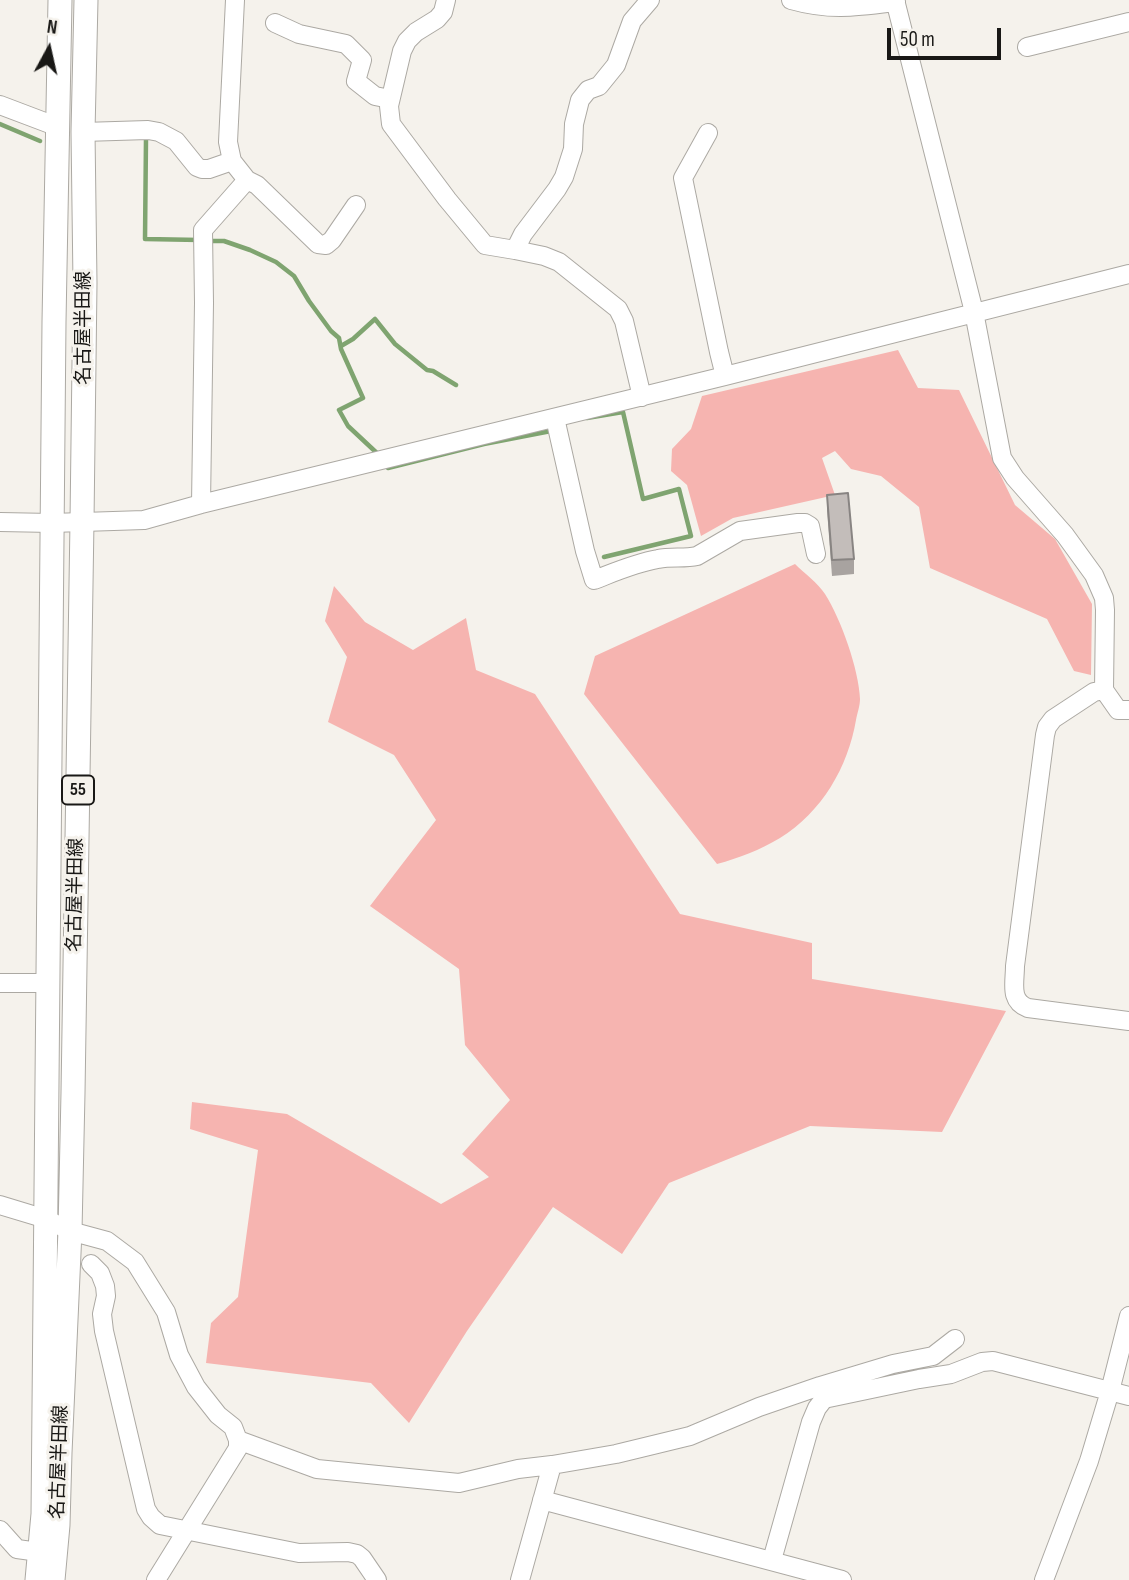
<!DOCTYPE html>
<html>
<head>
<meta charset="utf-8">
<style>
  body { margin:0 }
  #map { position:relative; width:1129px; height:1580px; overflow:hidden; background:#f5f2ec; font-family:"Sofia Sans Condensed",sans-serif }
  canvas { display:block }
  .north { position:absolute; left:14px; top:14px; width:70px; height:70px; -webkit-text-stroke:5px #f5f2ec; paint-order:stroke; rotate:8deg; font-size:19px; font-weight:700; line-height:28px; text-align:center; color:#191816 }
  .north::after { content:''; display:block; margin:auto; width:24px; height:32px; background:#191816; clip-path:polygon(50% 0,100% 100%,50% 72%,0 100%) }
  .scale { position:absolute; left:887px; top:28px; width:114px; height:32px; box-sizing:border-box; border:4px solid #191816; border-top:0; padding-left:9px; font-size:21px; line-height:24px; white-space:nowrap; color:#191816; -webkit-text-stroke:5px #f5f2ec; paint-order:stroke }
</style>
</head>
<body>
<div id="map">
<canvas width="1129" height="1580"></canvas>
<div class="north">N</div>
<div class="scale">50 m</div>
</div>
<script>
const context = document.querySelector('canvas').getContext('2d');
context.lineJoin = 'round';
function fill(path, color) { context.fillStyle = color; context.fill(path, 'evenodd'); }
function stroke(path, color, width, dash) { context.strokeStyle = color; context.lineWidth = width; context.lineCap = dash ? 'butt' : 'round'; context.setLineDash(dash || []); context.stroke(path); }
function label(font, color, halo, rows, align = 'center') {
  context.font = font + ' "Sofia Sans Condensed","Noto Sans JP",sans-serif'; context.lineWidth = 6; context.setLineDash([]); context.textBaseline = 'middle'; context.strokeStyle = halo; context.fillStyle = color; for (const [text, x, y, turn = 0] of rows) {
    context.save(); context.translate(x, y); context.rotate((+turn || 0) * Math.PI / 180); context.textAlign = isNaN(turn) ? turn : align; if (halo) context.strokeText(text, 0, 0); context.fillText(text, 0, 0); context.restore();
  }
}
fill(new Path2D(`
  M898 350 918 388 959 390 1015 505 1055 539 1092 604 1091 675 1074 671 1047 619 930 568 919 507 881 476 851 469 835 451 822 458 835 495 733 518 701 536 687 485 671 471 672 449 691 429 702 396Z
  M795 564C804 573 818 583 825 594 841 619 859 670 860 699 860 706 857 714 856 720 848 767 822 812 780 838 760 850 739 858 717 864L584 694 595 656Z
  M334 586 365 622 413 650 466 618 476 670 535 694 680 914 812 943V979L1006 1011 942 1132 810 1126 669 1183 622 1254 553 1207 467 1331 409 1423 371 1383 206 1363 211 1323 238 1297 258 1150 190 1129 192 1102 287 1114 441 1204 489 1177 462 1154 510 1100 465 1045 459 969 370 906 436 820 394 755 328 722 347 657 325 621Z`), '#f6b4b0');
stroke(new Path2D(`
  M0 124 40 141
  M146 138 145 239 200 240
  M208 241H224L250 250 276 262 294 276 309 301 331 331 339 338 341 349 363 398 339 410 348 426 379 455
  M341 346 353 339 375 319 395 344 427 370 433 371 456 385
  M587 418 623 412 643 499 679 489 691 536 604 557
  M386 465 388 468 484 444 551 431`), '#7fa470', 4.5);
const minor = new Path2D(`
  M446 0 443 12 437 19 416 32 407 41 402 51 389 106 391 124 447 199 485 245 515 250 523 234 557 189 564 177 573 149 574 124 580 100 588 90 599 86 616 65 632 21 650 0
  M791 0C830 11 856 7 896 2
  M895 0 974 312 1002 458 1015 478 1065 535 1094 575 1104 598 1105 610 1104 690 1118 710H1129
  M275 23 299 34 346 44 362 60 356 81 375 96 390 99
  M1027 47 1129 22
  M0 105 58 127
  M83 132 148 130 159 132 176 141 197 167 202 169H209L232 161 247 180 203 230 204 303 201 504
  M708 133 683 178 719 352 725 376
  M232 161 228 142 235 0
  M247 180 257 185 318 244 326 245 332 240 356 205
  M515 250 544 256 559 262 618 309 624 321 642 397
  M555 418 585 551 594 580C615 572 635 563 658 559 671 556 684 559 697 556L740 531 798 523H805L810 526 816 554
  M0 522 52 523 144 520 201 504 725 376 1129 274
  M1104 690 1094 692 1053 719 1047 727 1045 735 1015 966C1015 983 1009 1001 1028 1008L1129 1021
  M0 983H49
  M0 1205 46 1219 70 1231 107 1241 135 1262 166 1312 179 1355 196 1387 218 1415 233 1427 238 1440 317 1469 459 1483 518 1469 552 1465 616 1454 690 1436 759 1407 820 1386 893 1364 933 1356 955 1339
  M91 1264 100 1273 105 1286 106 1296 102 1314 104 1331 146 1509 151 1517 160 1525 299 1553 348 1552 357 1554 362 1558 377 1580
  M542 1500 842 1580
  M0 1530 17 1549 39 1552
  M772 1560 811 1422 817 1408 824 1399 919 1379 951 1374 982 1362 993 1361 1129 1396
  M156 1580 238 1448V1440
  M520 1580 552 1465
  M1044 1580 1089 1461 1110 1391 1129 1316`);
const major = new Path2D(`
  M37 1580 43 1514 54 322 60 0
  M53 1580 58 1525 60 1453 70 1231 73 1093 82 521 85 283 83 132 86 0`);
stroke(minor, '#aca9a3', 20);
stroke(major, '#aca9a3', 25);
stroke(minor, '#fff', 18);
stroke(major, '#fff', 23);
fill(new Path2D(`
  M827 495 854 559V574L832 576 827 510Z`), '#a8a3a0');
const building = new Path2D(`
  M848 493 854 559 832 560 827 495Z`);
fill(building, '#c3bdba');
stroke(building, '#888482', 2);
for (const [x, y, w] of [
  [78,790,32]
]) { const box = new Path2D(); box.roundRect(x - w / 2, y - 14.5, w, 29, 5); context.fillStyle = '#f5f2ec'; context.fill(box); stroke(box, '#191816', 2); }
label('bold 18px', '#191816', null, [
  ["55",78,790]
]);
label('19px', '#191816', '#f5f2ec', [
  ["名古屋半田線",84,328,-90],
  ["名古屋半田線",76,895,-89],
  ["名古屋半田線",60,1462,-88]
]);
</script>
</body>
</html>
